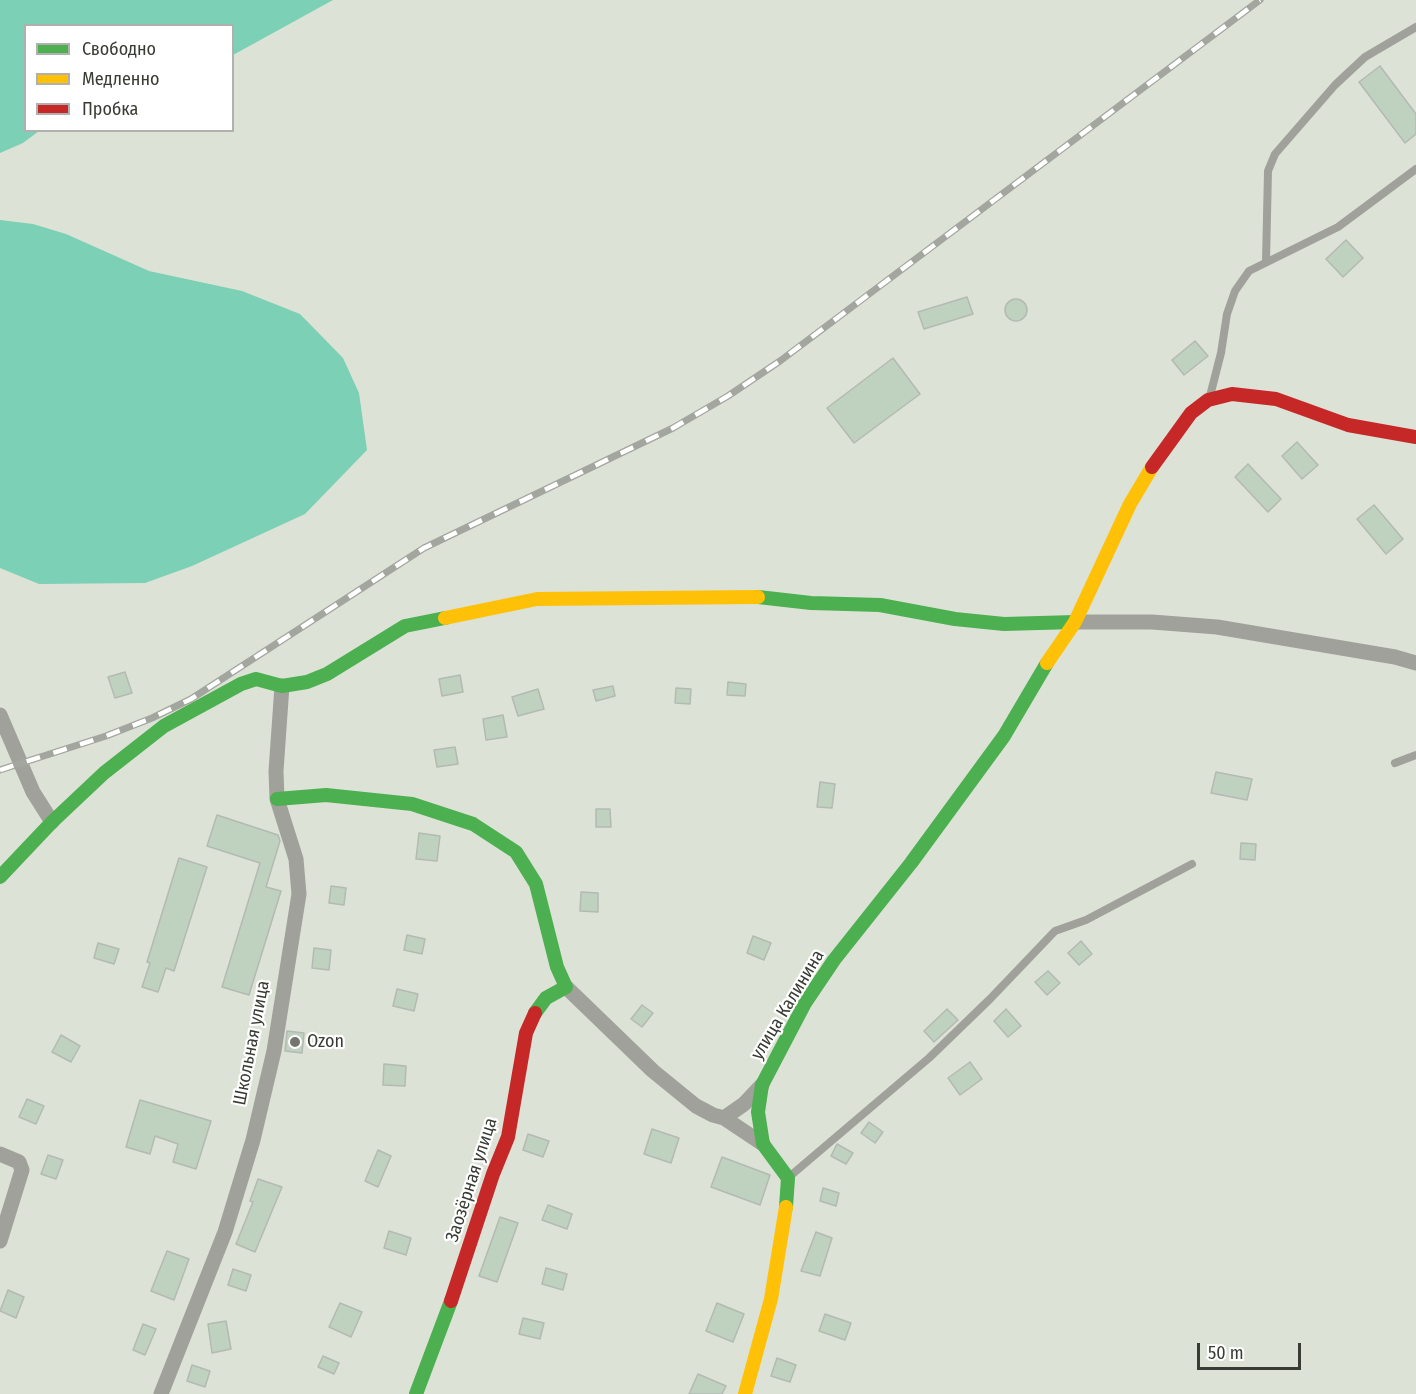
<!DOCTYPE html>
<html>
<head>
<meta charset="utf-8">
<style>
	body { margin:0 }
	#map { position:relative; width:1416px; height:1394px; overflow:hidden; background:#dde2d7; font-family:"Fira Sans Condensed",sans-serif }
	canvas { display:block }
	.legend { position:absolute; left:24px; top:24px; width:210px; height:108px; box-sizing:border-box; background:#fff; border:2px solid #b0b1ae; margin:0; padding:8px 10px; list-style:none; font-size:18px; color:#393c34 }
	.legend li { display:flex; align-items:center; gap:12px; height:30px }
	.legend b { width:30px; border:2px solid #b0b1ae }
	.scale { position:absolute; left:1197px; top:1343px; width:104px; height:27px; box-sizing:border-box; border:3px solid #393c34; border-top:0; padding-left:8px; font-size:18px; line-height:21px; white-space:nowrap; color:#393c34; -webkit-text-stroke:4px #fff; paint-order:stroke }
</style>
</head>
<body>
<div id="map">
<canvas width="1416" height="1394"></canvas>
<ul class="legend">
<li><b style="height:8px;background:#4caf50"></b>Свободно</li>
<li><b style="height:8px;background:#ffc107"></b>Медленно</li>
<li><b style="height:8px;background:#c62828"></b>Пробка</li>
</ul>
<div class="scale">50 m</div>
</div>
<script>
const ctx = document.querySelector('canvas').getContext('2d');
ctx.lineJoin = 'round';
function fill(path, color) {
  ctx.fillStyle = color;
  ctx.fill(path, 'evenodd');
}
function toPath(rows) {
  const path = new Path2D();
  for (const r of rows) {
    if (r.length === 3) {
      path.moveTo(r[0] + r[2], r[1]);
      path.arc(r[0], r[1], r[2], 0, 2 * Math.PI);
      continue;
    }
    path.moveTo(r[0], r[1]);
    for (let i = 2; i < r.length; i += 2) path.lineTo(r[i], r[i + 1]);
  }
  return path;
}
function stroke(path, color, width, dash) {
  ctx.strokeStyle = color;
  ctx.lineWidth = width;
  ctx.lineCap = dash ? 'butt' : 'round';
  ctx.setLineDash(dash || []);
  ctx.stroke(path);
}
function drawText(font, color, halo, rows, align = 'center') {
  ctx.font = font + ' "Fira Sans Condensed",sans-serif';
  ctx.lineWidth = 4.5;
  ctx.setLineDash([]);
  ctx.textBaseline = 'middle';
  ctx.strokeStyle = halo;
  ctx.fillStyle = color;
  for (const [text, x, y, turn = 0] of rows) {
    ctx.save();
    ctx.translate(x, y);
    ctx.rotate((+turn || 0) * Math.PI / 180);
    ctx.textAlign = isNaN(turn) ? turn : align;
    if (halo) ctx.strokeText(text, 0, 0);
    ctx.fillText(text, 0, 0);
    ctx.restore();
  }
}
fill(toPath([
	[0,0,333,0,233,55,232,26,26,26,26,130,39,131,23,143,0,153],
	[0,220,33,224,66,234,149,271,242,291,300,314,343,358,359,393,367,450,305,514,192,566,145,583,39,584,0,568]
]), '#7bd0b5');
const building = toPath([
	[1380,66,1416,114,1416,134,1405,143,1359,82,1380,66],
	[1346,240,1363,258,1343,277,1326,259,1346,240],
	[967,297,973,314,924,329,918,312,967,297],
	[1016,310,11],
	[1195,341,1208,356,1184,375,1172,360,1195,341],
	[893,358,920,394,854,443,827,408,893,358],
	[1297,442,1318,465,1302,479,1282,456,1297,442],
	[1248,464,1281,499,1268,512,1235,477,1248,464],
	[1374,505,1403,539,1386,554,1357,519,1374,505],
	[125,672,132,693,115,698,108,677,125,672],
	[460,675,463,692,442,696,439,679,460,675],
	[728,682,746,684,745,696,727,695,728,682],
	[613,686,615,696,596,701,593,690,613,686],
	[676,688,691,689,690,704,675,703,676,688],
	[538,689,544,709,518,716,512,697,538,689],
	[503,715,507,737,486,740,483,719,503,715],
	[455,747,458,764,437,767,434,750,455,747],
	[1216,772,1252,779,1247,800,1211,793,1216,772],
	[820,782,835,784,832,808,817,807,820,782],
	[596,809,610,809,611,827,596,827,596,809],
	[217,815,278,835,280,841,266,887,281,891,249,995,222,987,260,863,207,846,217,815],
	[419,833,440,836,437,861,416,859,419,833],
	[1241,843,1256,844,1255,860,1240,859,1241,843],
	[179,858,207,867,174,971,166,968,158,992,142,987,150,963,147,962,179,858],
	[331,886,346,888,344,905,329,903,331,886],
	[581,892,598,893,598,912,580,911,581,892],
	[407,935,425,939,422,954,404,950,407,935],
	[753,936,771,943,764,960,747,953,753,936],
	[1081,941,1092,954,1079,965,1068,953,1081,941],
	[98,943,119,949,114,964,94,958,98,943],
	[314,948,331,950,329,970,312,968,314,948],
	[1048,971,1060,983,1047,995,1035,982,1048,971],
	[397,989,418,994,414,1011,393,1006,397,989],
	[642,1005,653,1013,642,1027,631,1019,642,1005],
	[947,1009,958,1020,934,1042,924,1031,947,1009],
	[1006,1009,1021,1026,1008,1037,994,1021,1006,1009],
	[287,1031,304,1033,302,1053,285,1051,287,1031],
	[61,1035,80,1046,71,1062,52,1052,61,1035],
	[970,1062,982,1079,960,1095,948,1078,970,1062],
	[384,1064,406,1066,405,1086,383,1085,384,1064],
	[27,1099,44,1106,36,1124,19,1117,27,1099],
	[140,1100,211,1121,196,1169,173,1162,178,1144,155,1136,150,1154,126,1147,140,1100],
	[869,1122,883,1132,875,1143,861,1133,869,1122],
	[652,1129,679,1138,671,1163,644,1154,652,1129],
	[528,1134,549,1141,543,1157,523,1150,528,1134],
	[837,1144,853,1153,846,1164,831,1156,837,1144],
	[378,1150,391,1156,378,1187,365,1181,378,1150],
	[48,1155,63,1160,56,1179,41,1174,48,1155],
	[722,1157,770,1175,760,1205,711,1187,722,1157],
	[258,1179,282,1187,255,1252,236,1244,253,1202,250,1201,258,1179],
	[823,1188,839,1193,836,1206,820,1201,823,1188],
	[548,1205,572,1214,567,1229,542,1220,548,1205],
	[500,1217,518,1223,497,1282,479,1276,500,1217],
	[389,1231,411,1238,406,1255,384,1248,389,1231],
	[816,1232,832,1238,820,1276,801,1271,816,1232],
	[167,1251,189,1259,174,1300,151,1291,167,1251],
	[546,1268,567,1274,563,1290,542,1284,546,1268],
	[233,1269,251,1275,246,1291,228,1285,233,1269],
	[8,1290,24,1297,16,1318,0,1311,8,1290],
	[340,1303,362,1312,351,1337,329,1327,340,1303],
	[717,1303,744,1314,733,1342,706,1331,717,1303],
	[825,1314,851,1323,845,1340,819,1331,825,1314],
	[523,1318,544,1323,540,1339,519,1334,523,1318],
	[226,1321,231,1349,212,1353,208,1324,226,1321],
	[143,1324,156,1329,145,1355,133,1350,143,1324],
	[323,1356,339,1363,334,1374,318,1367,323,1356],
	[777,1358,796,1365,790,1382,771,1376,777,1358],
	[192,1365,210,1371,205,1387,187,1381,192,1365],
	[698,1374,726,1386,722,1394,689,1394,698,1374]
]);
fill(building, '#bfd1bf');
stroke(building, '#b4bab2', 1.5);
stroke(toPath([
	[1266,261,1268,171,1275,154,1335,85,1365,57,1416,27],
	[1210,396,1221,353,1227,314,1235,291,1249,271,1338,227,1416,169],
	[1395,763,1416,755],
	[789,1177,929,1058,990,999,1055,931,1086,920,1192,864]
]), '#a1a19c', 8);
stroke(toPath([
	[1075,622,1152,622,1217,627,1395,657,1416,663],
	[0,715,33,792,52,822],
	[566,987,653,1071,696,1106,713,1115,724,1118,744,1104,762,1085],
	[724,1118,763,1144],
	[0,1154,19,1162,22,1170,0,1241],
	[161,1394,225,1232,253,1140,274,1051,299,894,296,859,277,799,276,771,282,686]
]), '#a1a19c', 15);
stroke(toPath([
	[758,597,811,603,880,605,955,619,1004,624,1075,622],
	[277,799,326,795,412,804,473,824,516,852,536,884,557,967,566,987,546,998,535,1013],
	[0,877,52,822,104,773,164,726,241,684,256,679,282,686,307,682,327,674,405,626,445,618],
	[786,1207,788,1178,763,1144,758,1112,762,1085,805,1003,834,960,911,863,1004,736,1047,663],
	[416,1394,451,1301]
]), '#4caf50', 14);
stroke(toPath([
	[445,618,537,599,758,597],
	[1047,663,1075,622,1130,504,1152,467],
	[745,1394,771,1299,786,1207]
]), '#ffc107', 14);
stroke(toPath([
	[1152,467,1191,413,1208,400,1232,394,1276,399,1348,425,1416,437],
	[451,1301,493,1174,508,1137,526,1033,535,1013]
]), '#c62828', 14);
const rail = toPath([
	[0,770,106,736,152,718,191,699,424,548,673,428,728,396,780,361,1260,0]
]);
stroke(rail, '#a2a69f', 7);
stroke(rail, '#fff', 4.5, [14]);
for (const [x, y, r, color] of [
	[295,1042,6,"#72766d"]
]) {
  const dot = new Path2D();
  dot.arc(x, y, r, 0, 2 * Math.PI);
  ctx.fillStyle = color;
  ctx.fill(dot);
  stroke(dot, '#fff', 2);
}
drawText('18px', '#393c34', '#fff', [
	["улица Калинина",788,1005,-59],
	["Школьная улица",252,1043,-79],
	["Заозёрная улица",472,1180,-72]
]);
drawText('18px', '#393c34', '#fff', [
	["Ozon",307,1042]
], 'left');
</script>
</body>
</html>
